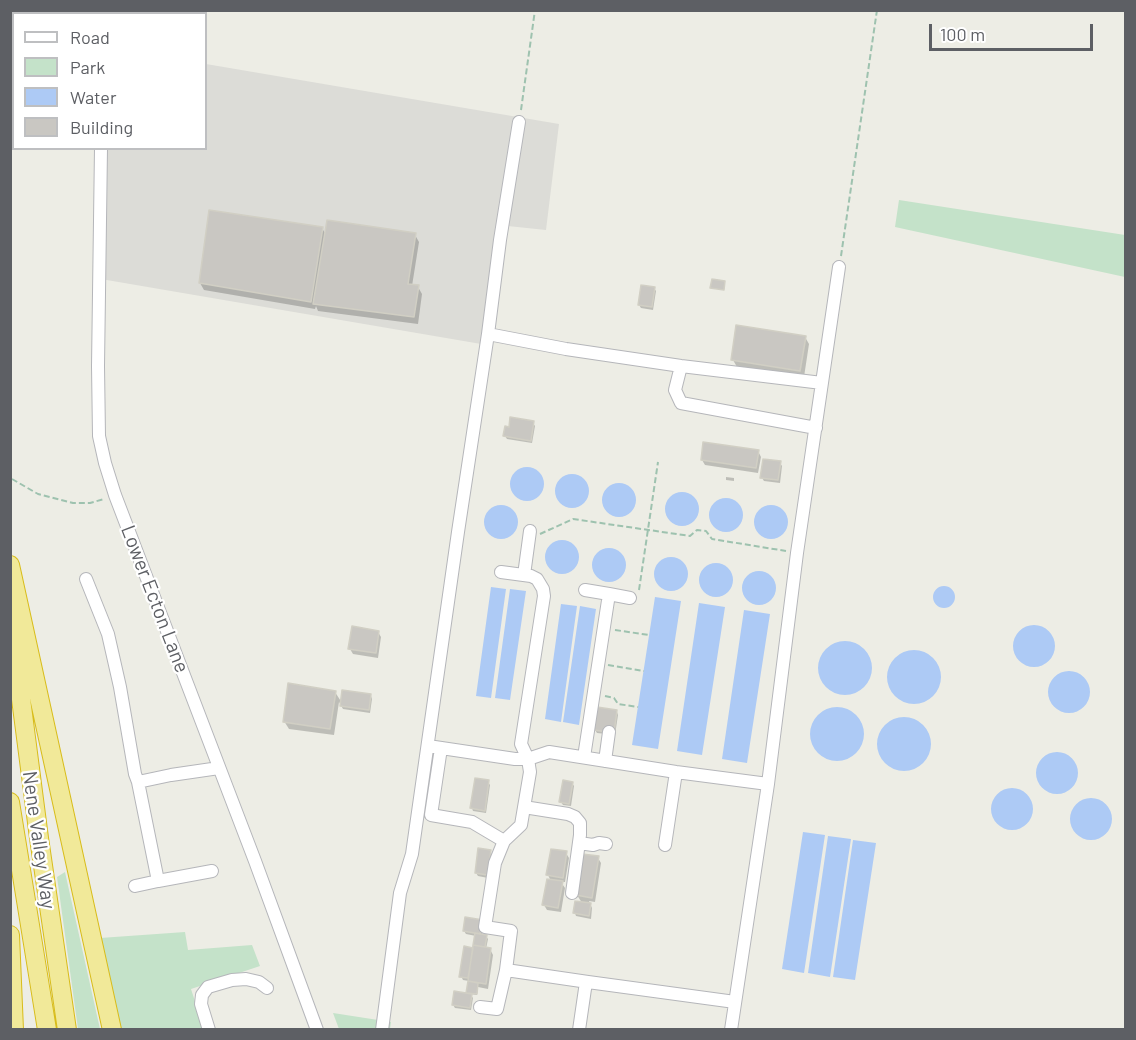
<!DOCTYPE html>
<html>
<head>
<meta charset="utf-8">
<style>
	body { margin:0 }
	#map { position:relative; width:1136px; height:1040px; overflow:hidden; background:#edede5; font-family:Barlow,sans-serif }
	canvas { display:block }
	.frame { position:absolute; inset:0; border:12px solid #5d5f64; pointer-events:none }
	.legend { position:absolute; left:12px; top:12px; width:195px; height:138px; box-sizing:border-box; background:#fff; border:2px solid #bebfc1; margin:0; padding:8px 10px; list-style:none; font-size:18px; color:#5d5f64 }
	.legend li { display:flex; align-items:center; gap:12px; height:30px }
	.legend b { width:30px; border:2px solid #bebfc1 }
	.scale { position:absolute; left:929px; top:24px; width:164px; height:27px; box-sizing:border-box; border:3px solid #5d5f64; border-top:0; padding-left:8px; font-size:18px; line-height:21px; white-space:nowrap; color:#5d5f64; -webkit-text-stroke:4px #fff; paint-order:stroke }
</style>
</head>
<body>
<div id="map">
<canvas width="1136" height="1040"></canvas>
<div class="frame"></div>
<ul class="legend">
<li><b style="height:8px;background:#fff"></b>Road</li>
<li><b style="height:16px;background:#c4e2c9"></b>Park</li>
<li><b style="height:16px;background:#adcaf5"></b>Water</li>
<li><b style="height:16px;background:#c9c7c2"></b>Building</li>
</ul>
<div class="scale">100 m</div>
</div>
<script>
const ctx = document.querySelector('canvas').getContext('2d');
ctx.lineJoin = 'round';
function fill(path, color) {
  ctx.fillStyle = color;
  ctx.fill(path, 'evenodd');
}
function toPath(rows) {
  const path = new Path2D();
  for (const r of rows) {
    if (r.length === 3) {
      path.moveTo(r[0] + r[2], r[1]);
      path.arc(r[0], r[1], r[2], 0, 2 * Math.PI);
      continue;
    }
    path.moveTo(r[0], r[1]);
    for (let i = 2; i < r.length; i += 2) path.lineTo(r[i], r[i + 1]);
  }
  return path;
}
function stroke(path, color, width, dash) {
  ctx.strokeStyle = color;
  ctx.lineWidth = width;
  ctx.lineCap = dash ? 'butt' : 'round';
  ctx.setLineDash(dash || []);
  ctx.stroke(path);
}
function drawText(font, color, halo, rows, align = 'center') {
  ctx.font = font + ' Barlow,sans-serif';
  ctx.lineWidth = 4.5;
  ctx.setLineDash([]);
  ctx.textBaseline = 'middle';
  ctx.strokeStyle = halo;
  ctx.fillStyle = color;
  for (const [text, x, y, turn = 0] of rows) {
    ctx.save();
    ctx.translate(x, y);
    ctx.rotate((+turn || 0) * Math.PI / 180);
    ctx.textAlign = isNaN(turn) ? turn : align;
    if (halo) ctx.strokeText(text, 0, 0);
    ctx.fillText(text, 0, 0);
    ctx.restore();
  }
}
fill(toPath([
	[206,64,559,124,546,230,508,226,487,345,95,278,97,149,206,148]
]), '#dcdcd7');
fill(toPath([
	[899,200,1125,235,1125,277,895,227],
	[65,872,100,1029,78,1029,57,877],
	[185,932,188,950,252,945,260,966,191,989,204,1029,115,1029,100,938],
	[333,1013,391,1022,390,1029,339,1029]
]), '#c4e2c9');
fill(toPath([
	[527,484,17],
	[572,491,17],
	[619,500,17],
	[682,509,17],
	[726,515,17],
	[501,522,17],
	[771,522,17],
	[562,557,17],
	[609,565,17],
	[671,574,17],
	[716,580,17],
	[759,588,17],
	[944,597,11],
	[491,587,506,589,491,698,476,696],
	[510,589,526,591,510,700,495,698],
	[655,597,681,601,658,749,632,745],
	[699,603,725,607,702,755,677,751],
	[561,604,577,606,561,722,545,719],
	[580,606,596,609,579,725,563,722],
	[744,610,770,614,747,763,722,759],
	[1034,646,21],
	[845,668,27],
	[914,677,27],
	[1069,692,21],
	[837,734,27],
	[904,744,27],
	[1057,773,21],
	[1012,809,21],
	[1091,819,21],
	[803,832,825,835,804,973,782,969],
	[828,836,851,839,830,977,808,973],
	[853,840,876,843,855,980,833,977]
]), '#adcaf5');
fill(toPath([
	[322,228,326,235,415,235,419,242,412,286,418,287,422,294,418,324,318,311,316,306,315,309,204,290,200,283],
	[654,288,656,291,653,310,641,308,639,305],
	[805,337,809,344,804,377,737,367,733,360],
	[533,423,535,426,532,443,507,439,505,436],
	[758,451,761,457,758,473,705,465,702,460],
	[780,463,782,466,780,483,764,481,762,478],
	[726,477,734,478,734,481,726,480],
	[378,632,381,637,378,658,353,654,350,649],
	[335,692,342,703,371,696,372,699,370,713,343,709,339,702,334,735,289,729,284,721],
	[617,712,618,715,615,735,597,733,595,730],
	[488,782,490,785,486,813,473,811,472,808],
	[572,783,574,786,571,806,563,805,561,802],
	[490,851,492,855,488,878,478,876,476,873],
	[566,853,569,858,565,882,561,882,565,888,561,912,547,910,544,905,551,881,548,875],
	[598,858,601,863,595,902,589,901,592,908,591,919,576,916,575,913,582,903,577,895],
	[484,924,482,936,486,936,488,939,486,949,490,949,493,955,488,989,478,987,477,995,470,994,473,998,471,1010,455,1008,453,1005,467,994,469,981,463,980,461,976,473,952,476,936,466,934,464,931]
]), '#0003');
const building = toPath([
	[209,210,323,227,311,302,199,283,209,210],
	[327,220,416,233,408,284,419,285,414,317,313,304,327,220],
	[712,279,725,281,724,290,710,288,712,279],
	[641,285,655,287,652,307,638,305,641,285],
	[736,325,806,336,800,371,731,360,736,325],
	[510,417,534,421,531,441,503,436,505,426,509,427,510,417],
	[703,442,759,450,756,468,701,460,703,442],
	[763,459,781,461,778,480,760,478,763,459],
	[352,626,379,631,376,653,348,649,352,626],
	[288,683,336,691,330,729,283,722,288,683],
	[342,690,371,694,369,710,340,706,342,690],
	[597,707,617,710,614,733,594,730,597,707],
	[475,778,489,780,485,811,470,808,475,778],
	[563,780,573,782,569,804,559,802,563,780],
	[478,848,491,850,487,875,475,873,478,848],
	[551,849,567,851,563,878,546,875,551,849],
	[582,854,599,856,592,898,576,895,582,854],
	[547,879,563,881,558,908,542,905,547,879],
	[575,901,591,903,589,916,573,913,575,901],
	[465,917,483,920,480,934,463,931,465,917],
	[475,933,487,935,485,947,473,945,475,933],
	[473,945,491,948,486,984,468,981,473,945],
	[464,946,473,948,468,978,459,977,464,946],
	[468,981,478,983,477,994,466,993,468,981],
	[454,991,472,994,470,1008,452,1005,454,991]
]);
fill(building, '#c9c7c2');
stroke(building, '#d1cfc4', 1.5);
const minor = toPath([
	[103,14,103,10],
	[101,148,98,366,99,436,105,463,115,495,255,861,317,1030],
	[488,334,500,240,519,122],
	[681,366,675,390,681,403,816,428],
	[501,572,531,576,537,579,543,589,544,596,521,744,528,759,530,772,521,825,504,841,495,863,485,927,511,931,506,970],
	[524,575,530,531],
	[86,579,108,634,120,687,135,774,138,782,171,775,219,768],
	[609,594,630,598],
	[428,746,515,759,528,759,549,752,676,772,768,784],
	[441,748,431,815,472,822,504,841],
	[584,757,609,594,585,590],
	[605,761,609,732],
	[524,807,568,814,575,817,580,823,580,835,572,893],
	[579,843,593,845,599,843,606,844],
	[665,845,676,772],
	[158,881,212,871],
	[135,886,158,881,138,782],
	[480,1007,497,1009,506,970,588,982,735,1002],
	[209,1030,201,1004,202,995,208,987,232,980,246,979,259,982,267,988],
	[382,1030,400,893,412,854,458,532,488,334,566,349,681,366,822,383],
	[579,1030,586,982],
	[731,1030,768,784,797,553,839,267]
]);
const highway = toPath([
	[10,565,112,1030],
	[10,614,39,838,67,1030],
	[10,802,47,1030],
	[10,935,14,1030]
]);
stroke(minor, '#b5b6ba', 14);
stroke(highway, '#d8bc1a', 20);
stroke(toPath([
	[521,110,535,10],
	[841,256,877,10],
	[12,479,38,494,73,503,90,503,104,499],
	[540,534,573,519,690,536,697,530,706,531,712,539,786,551],
	[639,590,658,462],
	[615,630,649,635],
	[608,665,644,671],
	[605,696,614,698,618,704,638,707]
]), '#9ec2af', 2, [6, 3]);
stroke(minor, '#fff', 12);
stroke(highway, '#f1e999', 18);
drawText('20px', '#5d5f64', '#fff', [
	["Lower Ecton Lane",155,599,69],
	["Nene Valley Way",39,840,82]
]);
</script>
</body>
</html>
